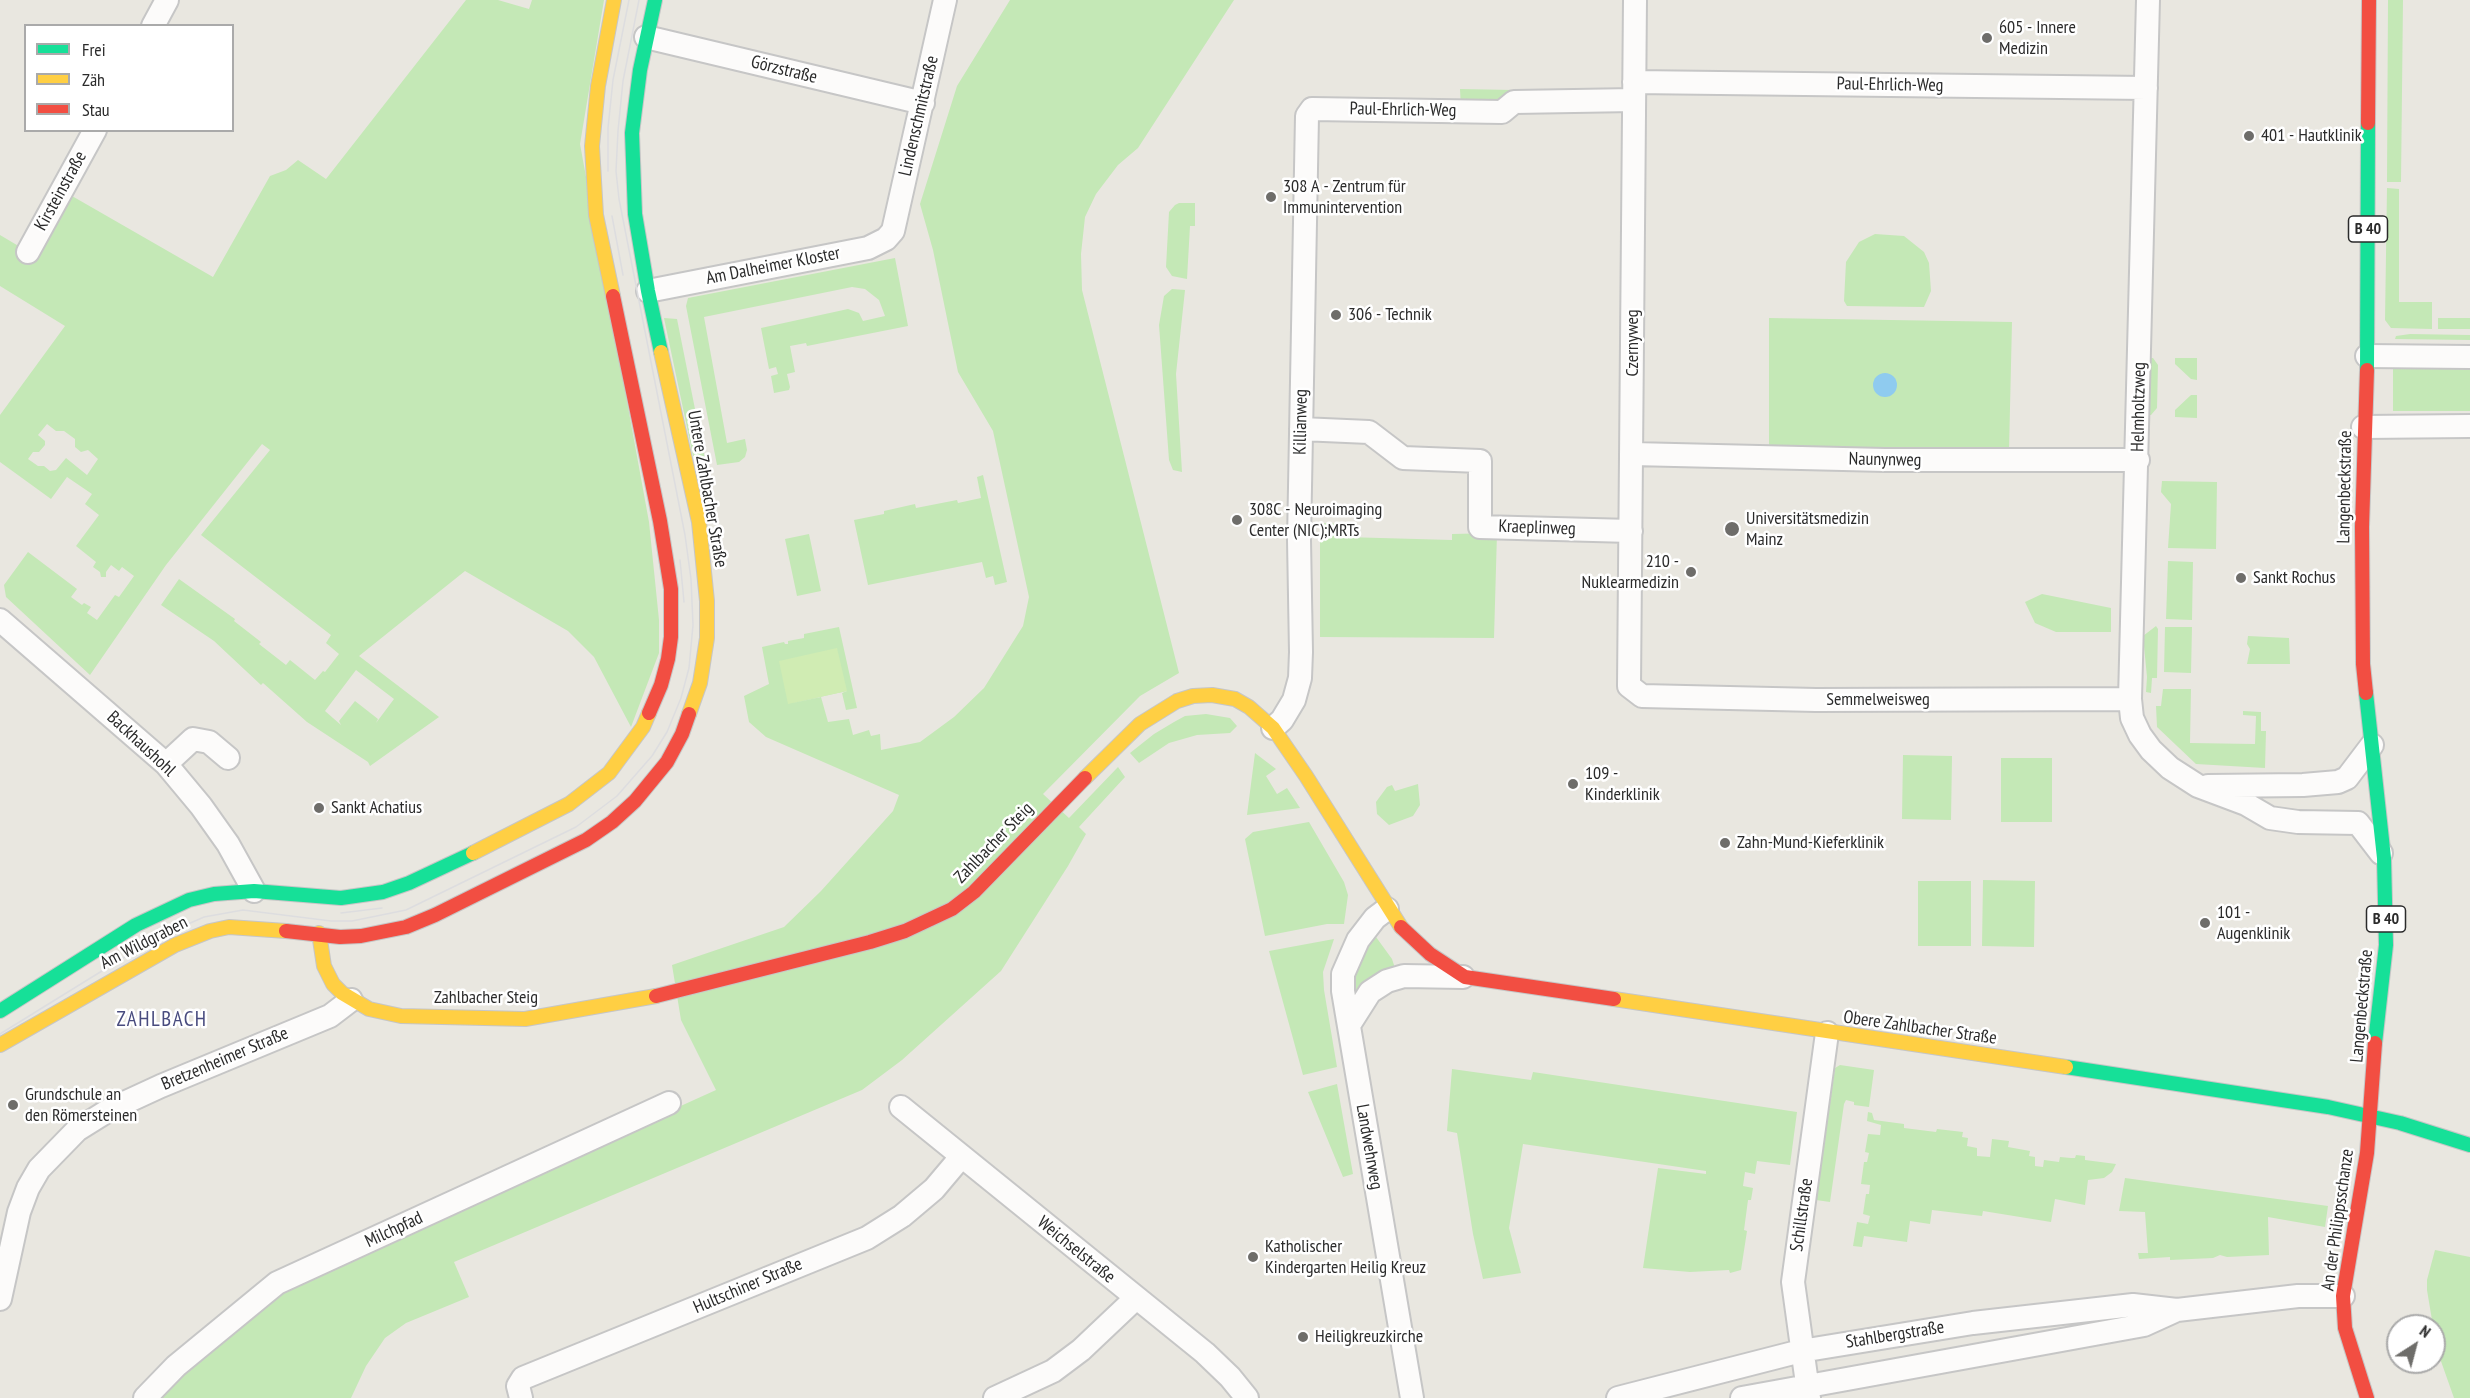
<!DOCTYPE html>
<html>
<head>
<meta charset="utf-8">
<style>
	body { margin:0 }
	#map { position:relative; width:2470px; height:1398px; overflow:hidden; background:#e9e7e0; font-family:"PT Sans Narrow",sans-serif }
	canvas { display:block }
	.legend { position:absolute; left:24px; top:24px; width:210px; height:108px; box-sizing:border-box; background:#fff; border:2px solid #aaa; margin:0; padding:8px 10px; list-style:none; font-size:18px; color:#2b2b2b }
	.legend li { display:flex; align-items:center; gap:12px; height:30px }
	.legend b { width:30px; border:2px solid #aaa }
	.north { position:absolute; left:2386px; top:1314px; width:60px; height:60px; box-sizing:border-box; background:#fff; border:2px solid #aaa; border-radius:50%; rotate:36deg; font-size:16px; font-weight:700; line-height:24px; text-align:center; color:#2b2b2b }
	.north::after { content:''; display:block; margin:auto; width:21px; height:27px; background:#6e6d6a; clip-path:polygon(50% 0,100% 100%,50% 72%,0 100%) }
</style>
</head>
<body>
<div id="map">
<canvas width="2470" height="1398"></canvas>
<ul class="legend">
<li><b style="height:8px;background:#16e098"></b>Frei</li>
<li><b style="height:8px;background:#ffcf43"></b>Zäh</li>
<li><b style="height:8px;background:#f24e42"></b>Stau</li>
</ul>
<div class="north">N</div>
</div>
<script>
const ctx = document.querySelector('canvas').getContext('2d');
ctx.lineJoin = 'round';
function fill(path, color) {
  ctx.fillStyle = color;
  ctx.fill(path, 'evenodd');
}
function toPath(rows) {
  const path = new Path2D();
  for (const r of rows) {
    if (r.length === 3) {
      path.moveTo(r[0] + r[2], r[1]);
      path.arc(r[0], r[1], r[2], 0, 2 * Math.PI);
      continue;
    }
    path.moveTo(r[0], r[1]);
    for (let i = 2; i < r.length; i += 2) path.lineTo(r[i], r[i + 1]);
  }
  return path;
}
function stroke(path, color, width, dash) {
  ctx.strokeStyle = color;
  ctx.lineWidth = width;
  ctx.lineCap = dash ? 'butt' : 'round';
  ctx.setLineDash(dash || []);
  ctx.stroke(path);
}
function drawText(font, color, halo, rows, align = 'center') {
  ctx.font = font + ' "PT Sans Narrow",sans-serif';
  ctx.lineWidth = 5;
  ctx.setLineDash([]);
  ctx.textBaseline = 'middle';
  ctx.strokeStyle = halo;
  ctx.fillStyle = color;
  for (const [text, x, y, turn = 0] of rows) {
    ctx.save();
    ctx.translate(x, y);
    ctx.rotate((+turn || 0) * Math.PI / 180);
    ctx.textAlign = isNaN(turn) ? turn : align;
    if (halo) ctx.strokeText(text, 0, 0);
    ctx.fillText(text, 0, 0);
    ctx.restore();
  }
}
fill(toPath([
	[466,0,498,0,529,9,532,0,604,0,580,144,649,522,659,620,659,653,631,727,594,657,568,631,465,571,359,656,439,717,370,766,368,762,307,722,263,683,261,685,214,641,161,605,179,579,235,619,234,621,261,642,259,644,286,665,290,660,315,680,323,671,325,672,339,654,326,643,331,635,201,535,270,450,262,444,166,565,90,675,6,597,4,585,28,552,77,589,71,597,82,605,84,603,91,607,87,613,97,620,115,595,119,597,134,576,122,567,119,571,111,565,106,572,106,577,101,577,100,572,93,567,96,562,76,546,99,515,85,504,92,494,67,477,51,499,0,462,0,415,65,326,0,286,0,235,37,257,72,196,213,277,270,176,286,170,298,160,326,179],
	[47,424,56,431,64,431,75,439,75,447,81,452,88,450,98,459,87,475,66,458,56,470,50,471,44,466,38,466,28,459,33,452,39,452,45,445,45,441,38,435],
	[356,670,394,699,376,723,378,719,355,701,339,721,341,725,325,711],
	[1010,0,1234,0,1138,148,1118,165,1096,194,1085,217,1081,254,1082,290,1179,673,1140,696,1043,794,1069,818,1118,767,1125,777,1079,827,1086,834,1068,866,1001,971,902,1060,862,1090,454,1262,469,1297,406,1323,385,1338,366,1366,351,1398,153,1398,281,1287,716,1090,681,1020,672,965,784,927,821,891,893,811,899,795,766,737,749,722,744,696,769,684,762,647,784,642,785,644,788,644,788,641,804,638,804,634,839,627,857,708,846,710,842,693,847,691,788,704,821,697,828,722,849,719,853,735,869,730,871,736,880,734,881,750,920,742,954,717,984,688,1023,626,1029,597,993,431,958,372,933,250,920,204,957,86],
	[2388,0,2403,0,2401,182,2387,182],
	[1460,89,1514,90,1505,94,1497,103,1461,108],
	[2387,188,2399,189,2399,302,2432,302,2432,329,2391,328,2385,320],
	[1179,203,1195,203,1195,226,1190,226,1187,279,1172,276,1166,267,1169,212,1175,205],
	[1875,234,1904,236,1924,252,1929,263,1931,291,1924,307,1847,306,1844,301,1846,262,1859,242],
	[895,258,908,326,807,346,806,343,790,346,795,372,787,374,790,387,789,390,774,393,771,376,778,374,776,367,769,369,761,328,848,309,859,313,863,321,885,316,879,300,865,289,852,287,704,317,727,443,745,439,747,450,745,457,739,462,717,465,686,306,688,298],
	[1172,289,1185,290,1176,374,1182,472,1173,470,1169,460,1159,325,1164,296],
	[664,318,677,319,705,459,693,456],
	[1769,318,2012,322,2009,451,1769,448],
	[2438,318,2470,318,2470,329,2438,329],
	[2410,334,2470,335,2470,340,2395,339,2396,336],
	[2149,358,2153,358,2158,365,2157,408,2151,415,2148,415],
	[2175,358,2197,358,2197,380,2191,379,2175,364],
	[2393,368,2470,369,2470,411,2393,411],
	[2191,395,2197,395,2197,418,2175,417,2175,410],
	[983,475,1007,582,995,585,993,576,986,578,982,562,868,585,854,520,884,514,884,511,915,504,916,508,957,500,958,503,981,498,977,477],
	[2162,481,2217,482,2216,549,2168,548,2171,504,2161,492],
	[1320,523,1344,524,1345,537,1452,540,1452,534,1497,533,1494,638,1320,637],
	[809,534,821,591,797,596,785,539],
	[2168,561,2193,562,2192,620,2166,619],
	[2042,594,2111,608,2111,632,2056,632,2035,623,2025,602],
	[2156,626,2158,629,2157,678,2152,678,2151,693,2146,692,2147,677,2143,636],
	[2165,627,2192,627,2191,673,2164,672],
	[2248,636,2289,638,2290,664,2247,664,2250,649,2247,644],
	[2163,689,2191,689,2190,743,2255,744,2256,716,2243,715,2243,711,2261,712,2261,731,2266,731,2265,768,2196,764,2157,727,2156,706,2161,706],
	[1206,714,1230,718,1237,726,1230,733,1197,735,1169,743,1139,763,1130,753,1154,734,1174,722,1185,716],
	[1255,753,1276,769,1266,776,1277,794,1287,788,1300,808,1247,815],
	[1903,755,1952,756,1951,820,1902,819],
	[2001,758,2052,758,2052,822,2001,822],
	[1418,784,1420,805,1413,816,1389,825,1377,814,1376,802,1387,787,1392,785,1395,791],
	[1309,822,1344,882,1348,895,1344,924,1327,924,1265,936,1245,839,1253,832],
	[1983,880,2035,881,2034,947,1982,946],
	[1918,881,1971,881,1971,946,1918,946],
	[1376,937,1392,959,1395,968,1355,994,1354,977,1367,946],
	[1334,939,1323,972,1324,990,1337,1067,1303,1075,1269,951],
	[1840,1065,1874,1070,1869,1107,1854,1105,1854,1102,1846,1100,1844,1104,1830,1202,1816,1200,1835,1068],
	[1452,1069,1531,1080,1533,1072,1797,1112,1790,1165,1757,1161,1755,1174,1745,1172,1743,1186,1753,1188,1751,1200,1748,1200,1744,1230,1747,1231,1741,1270,1730,1273,1729,1270,1690,1272,1643,1268,1658,1168,1706,1174,1706,1171,1523,1144,1509,1228,1521,1273,1483,1279,1473,1234,1457,1133,1447,1131],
	[1337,1084,1353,1174,1343,1177,1308,1092],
	[1868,1112,1872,1113,1874,1120,1904,1124,1904,1128,1936,1132,1937,1129,1963,1132,1962,1137,1968,1138,1967,1146,1977,1148,1977,1156,1990,1157,1992,1139,2009,1141,2008,1147,2030,1151,2029,1156,2035,1157,2035,1166,2043,1167,2044,1160,2059,1162,2060,1157,2071,1158,2075,1158,2076,1155,2085,1156,2085,1160,2116,1164,2112,1172,2104,1178,2088,1180,2085,1205,2055,1199,2051,1222,1983,1211,1982,1216,1932,1210,1930,1224,1910,1221,1907,1242,1864,1236,1862,1247,1853,1246,1857,1222,1868,1224,1870,1216,1863,1214,1866,1194,1869,1194,1870,1185,1861,1184,1864,1162,1867,1162,1869,1153,1865,1152,1868,1134,1880,1135,1881,1125,1867,1121],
	[2125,1178,2328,1206,2325,1227,2268,1217,2269,1255,2227,1257,2220,1255,2213,1258,2170,1260,2170,1257,2139,1259,2138,1253,2148,1253,2145,1212,2119,1211],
	[2435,1250,2470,1257,2470,1398,2454,1398,2437,1350,2427,1290,2427,1280]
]), '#c4e8b6');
fill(toPath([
	[837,648,847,691,788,704,779,661]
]), '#d0ecb3');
fill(toPath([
	[1885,385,12]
]), '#8fcbef');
const street = toPath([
	[1635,0,1629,686,1642,696,1816,700,2130,699],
	[2148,0,2130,699,2132,718,2140,735,2151,750,2170,768,2198,786,2246,804,2270,818,2298,822,2358,823,2381,853],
	[153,26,167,0],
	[646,37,923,103],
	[1634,82,2146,88],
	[28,252,95,130],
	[648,291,868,248,886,239,893,231,945,0],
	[2367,356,2470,357],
	[2363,427,2470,426],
	[1301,429,1369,432,1403,458,1480,461,1480,527,1631,531],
	[1633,454,1885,460,2138,460],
	[0,620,166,764,201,806,228,844,254,891],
	[1273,728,1282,720,1294,700,1300,678,1301,652,1299,540,1307,116,1312,109,1502,112,1514,102,1634,100],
	[166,764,193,739,209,742,228,758],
	[2208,786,2303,785,2338,782,2347,778,2372,745],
	[1387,909,1375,918,1358,940,1343,974,1343,991,1412,1398],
	[1349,1025,1370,992,1387,981,1404,976,1463,977],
	[901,1107,1205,1353,1230,1377,1247,1398],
	[0,1299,19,1212,28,1188,39,1169,77,1130,109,1110,161,1086,330,1016,351,1000],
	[145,1398,176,1366,277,1283,669,1103],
	[521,1398,518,1386,523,1378,867,1238,902,1216,934,1189,961,1157],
	[995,1398,1053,1371,1081,1350,1136,1298],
	[1618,1398,1801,1351,1973,1323,2133,1305,2177,1310,2298,1296,2343,1296],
	[1742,1398,2144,1325,2177,1310],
	[1809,1398,1793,1282,1827,1033]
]);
const fast = toPath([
	[655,0,640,70,632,133,635,214,648,291,661,352],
	[2367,370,2368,123],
	[2366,693,2384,858,2386,945,2375,1043],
	[0,1011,136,925,189,900,214,894,254,891,341,898,383,892,409,883,473,853],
	[2066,1067,2328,1107,2400,1123,2470,1145]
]);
const slow = toPath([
	[613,296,596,215,592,146,598,86,614,0],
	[661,352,699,522,707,601,707,638,700,683,689,714],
	[1085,778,1140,724,1177,701,1193,696,1212,695,1235,699,1249,707,1273,728,1306,776,1401,927],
	[473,853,569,804,609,773,643,727,649,713],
	[319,933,324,966,333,984,342,993,369,1009,401,1016,525,1019,656,996],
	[1614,999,2066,1067],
	[0,1045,175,945,210,931,229,927,286,931]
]);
const jam = toPath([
	[2368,123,2369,0],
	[613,296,660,521,671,589,671,637,668,659,661,685,649,713],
	[2366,693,2363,664,2362,527,2367,370],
	[1401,927,1430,954,1465,977,1614,999],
	[286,931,340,937,361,936,406,927,435,915,586,840,612,822,635,801,667,762,682,734,689,714],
	[656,996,870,942,905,931,952,909,974,892,1085,778],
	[2367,1398,2345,1328,2343,1296,2367,1153,2375,1043]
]);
stroke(street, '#c6c6c6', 26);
stroke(fast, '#c6c6c6', 16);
stroke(slow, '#c6c6c6', 16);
stroke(jam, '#c6c6c6', 16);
stroke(street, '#fcfbfa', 22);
stroke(fast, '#16e098', 14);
stroke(slow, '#ffcf43', 14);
stroke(jam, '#f24e42', 14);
stroke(toPath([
	[608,171,608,128,613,80,629,0],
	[612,216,623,275],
	[680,560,684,602],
	[341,913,382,908],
	[0,1034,152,940,204,917,243,910,331,921,352,921,406,910,576,827,617,796,652,756,667,732,681,698,689,668,693,625,691,579,685,535,619,199,616,171,618,131,623,81,639,0]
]), '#dddddf', 1.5);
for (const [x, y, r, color] of [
	[1987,38,6,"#6e6d6a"],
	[2249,136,6,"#6e6d6a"],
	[1271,197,6,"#6e6d6a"],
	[1336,315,6,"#6e6d6a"],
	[1237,520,6,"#6e6d6a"],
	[1732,529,8,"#6e6d6a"],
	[1691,572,6,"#6e6d6a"],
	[2241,578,6,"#6e6d6a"],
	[1573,784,6,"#6e6d6a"],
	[319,808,6,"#6e6d6a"],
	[1725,843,6,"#6e6d6a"],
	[2205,923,6,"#6e6d6a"],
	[13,1105,6,"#6e6d6a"],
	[1253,1257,6,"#6e6d6a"],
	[1303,1337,6,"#6e6d6a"]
]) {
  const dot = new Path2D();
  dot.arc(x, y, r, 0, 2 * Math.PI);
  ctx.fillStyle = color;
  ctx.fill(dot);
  stroke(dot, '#fff', 2);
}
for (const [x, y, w] of [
	[2368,229,39],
	[2386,919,39]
]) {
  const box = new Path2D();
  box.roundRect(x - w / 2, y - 13, w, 26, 4.5);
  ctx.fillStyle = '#fff';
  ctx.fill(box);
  stroke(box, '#2b2b2b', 1.5);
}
drawText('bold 16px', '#2b2b2b', null, [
	["B 40",2368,229],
	["B 40",2386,919]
]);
drawText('18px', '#2b2b2b', '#fff', [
	["605 - Innere",1999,28],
	["Medizin",1999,49],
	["401 - Hautklinik",2261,136],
	["308 A - Zentrum für",1283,187],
	["Immunintervention",1283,208],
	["306 - Technik",1348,315],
	["308C - Neuroimaging",1249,510],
	["Center (NIC);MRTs",1249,531],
	["Universitätsmedizin",1746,519],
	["Mainz",1746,540],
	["210 -",1679,562,"right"],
	["Nuklearmedizin",1679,583,"right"],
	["Sankt Rochus",2253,578],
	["109 -",1585,774],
	["Kinderklinik",1585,795],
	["Sankt Achatius",331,808],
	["Zahn-Mund-Kieferklinik",1737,843],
	["101 -",2217,913],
	["Augenklinik",2217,934],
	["Grundschule an",25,1095],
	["den Römersteinen",25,1116],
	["Katholischer",1265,1247],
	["Kindergarten Heilig Kreuz",1265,1268],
	["Heiligkreuzkirche",1315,1337]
], 'left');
drawText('18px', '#2b2b2b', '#fff', [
	["Görzstraße",784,70,14],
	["Paul-Ehrlich-Weg",1890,85,1],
	["Paul-Ehrlich-Weg",1403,110,1],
	["Lindenschmitstraße",919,116,-77],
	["Kirsteinstraße",61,191,-61],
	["Am Dalheimer Kloster",773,266,-11],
	["Czernyweg",1633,343,-90],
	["Helmholtzweg",2139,407,-89],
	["Killianweg",1301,422,-89],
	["Naunynweg",1885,460,1],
	["Langenbeckstraße",2345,487,-89],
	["Untere Zahlbacher Straße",707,489,80],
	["Kraeplinweg",1537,528,2],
	["Semmelweisweg",1878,700],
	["Backhaushohl",141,744,43],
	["Zahlbacher Steig",994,843,-46],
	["Am Wildgraben",144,943,-27],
	["Zahlbacher Steig",486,998],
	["Langenbeckstraße",2362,1006,-85],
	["Obere Zahlbacher Straße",1920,1028,8],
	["Bretzenheimer Straße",225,1059,-23],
	["Landwehrweg",1369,1147,80],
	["Schillstraße",1802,1215,-82],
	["An der Philippsschanze",2338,1220,-82],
	["Milchpfad",394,1230,-25],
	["Weichselstraße",1076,1250,39],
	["Hultschiner Straße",748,1286,-23],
	["Stahlbergstraße",1895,1335,-9]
]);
ctx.letterSpacing = '1.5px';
drawText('21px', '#484b7e', '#fff', [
	["ZAHLBACH",162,1020]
]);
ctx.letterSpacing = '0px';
</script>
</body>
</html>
